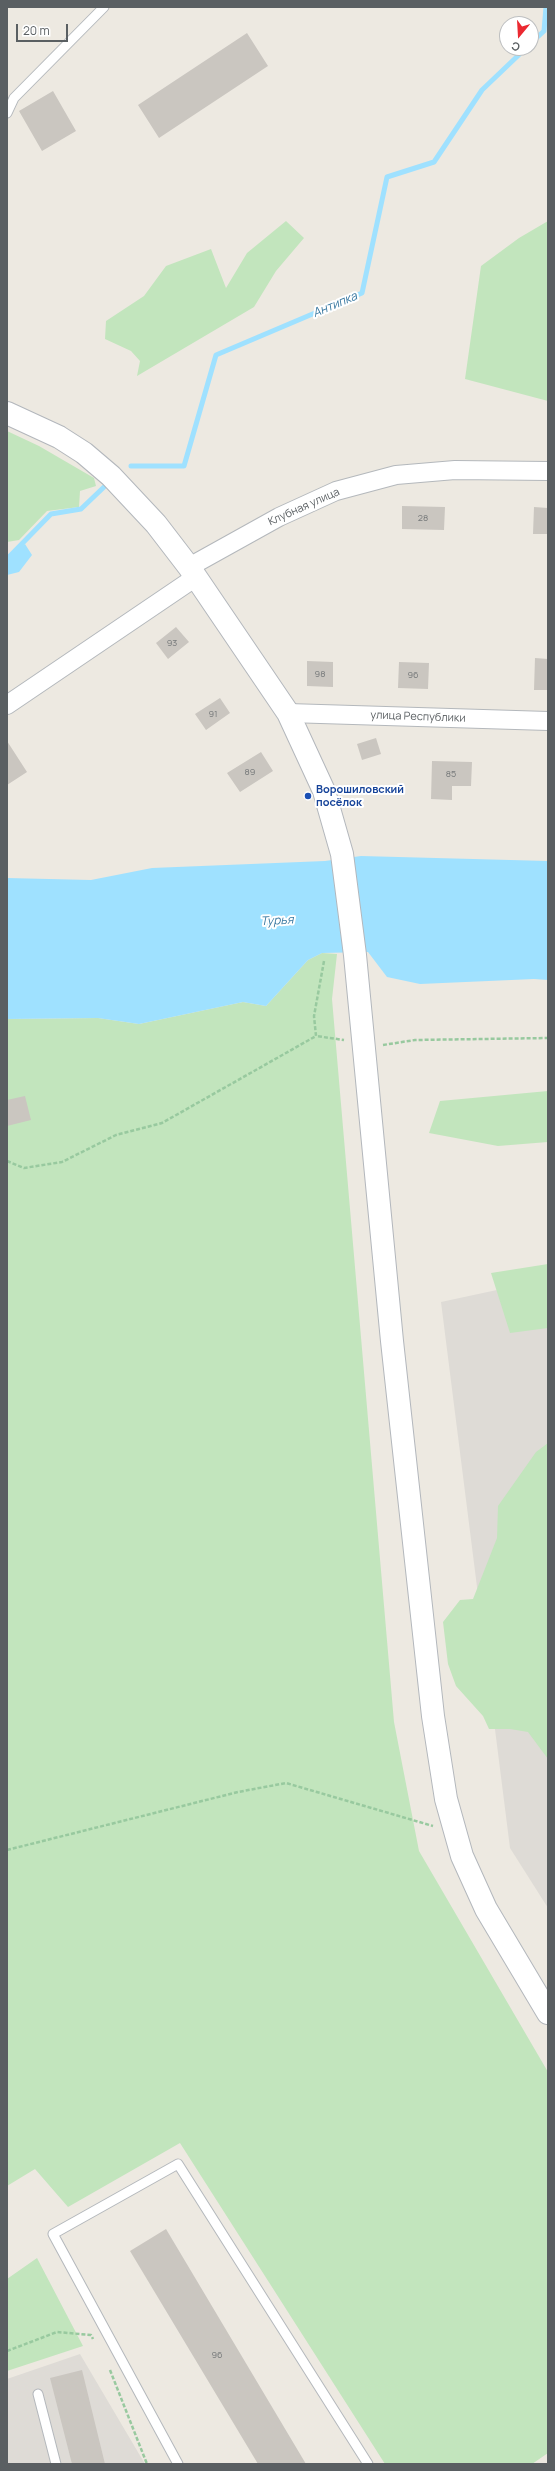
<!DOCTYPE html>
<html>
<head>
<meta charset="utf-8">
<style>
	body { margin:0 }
	#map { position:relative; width:555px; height:2471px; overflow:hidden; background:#ede9e1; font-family:Manrope,sans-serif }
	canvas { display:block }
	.frame { position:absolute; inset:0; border:8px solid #5a5f62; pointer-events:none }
	.north { position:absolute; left:499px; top:16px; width:40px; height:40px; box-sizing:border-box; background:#fff; border:1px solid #bdbfc0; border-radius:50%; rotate:198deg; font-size:11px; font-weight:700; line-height:16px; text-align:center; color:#5a5f62 }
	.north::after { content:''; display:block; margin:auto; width:14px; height:18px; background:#eb2931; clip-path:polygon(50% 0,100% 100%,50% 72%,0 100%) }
	.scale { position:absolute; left:16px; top:24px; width:52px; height:18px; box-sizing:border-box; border:2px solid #5a5f62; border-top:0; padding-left:5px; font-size:12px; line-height:14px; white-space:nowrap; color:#5a5f62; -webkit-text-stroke:3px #fff; paint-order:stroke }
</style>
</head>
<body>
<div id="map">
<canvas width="555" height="2471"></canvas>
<div class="frame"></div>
<div class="north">С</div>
<div class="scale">20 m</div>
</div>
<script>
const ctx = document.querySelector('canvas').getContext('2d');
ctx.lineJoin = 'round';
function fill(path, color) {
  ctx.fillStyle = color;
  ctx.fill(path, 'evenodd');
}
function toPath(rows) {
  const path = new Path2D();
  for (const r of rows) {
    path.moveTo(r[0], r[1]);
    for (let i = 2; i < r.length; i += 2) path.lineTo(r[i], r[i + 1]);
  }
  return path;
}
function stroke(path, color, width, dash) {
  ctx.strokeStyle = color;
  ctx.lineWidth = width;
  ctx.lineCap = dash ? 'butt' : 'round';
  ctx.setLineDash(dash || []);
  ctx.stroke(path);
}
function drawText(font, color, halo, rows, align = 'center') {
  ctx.font = font + ' Manrope,sans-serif';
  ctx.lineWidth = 4;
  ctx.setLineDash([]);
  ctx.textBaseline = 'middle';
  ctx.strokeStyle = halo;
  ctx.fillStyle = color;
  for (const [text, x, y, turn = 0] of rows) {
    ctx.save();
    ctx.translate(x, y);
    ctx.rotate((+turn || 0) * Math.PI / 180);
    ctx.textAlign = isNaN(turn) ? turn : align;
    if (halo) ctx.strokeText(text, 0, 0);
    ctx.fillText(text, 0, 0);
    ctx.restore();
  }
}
fill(toPath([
	[548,1279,548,1908,510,1848,441,1302],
	[80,2354,145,2464,7,2464,7,2379]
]), '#dedbd6');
fill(toPath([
	[286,221,304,238,276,271,254,307,137,376,140,361,131,351,105,339,106,321,144,296,166,266,211,249,226,288,247,253],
	[548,221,548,401,465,379,481,266,519,238],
	[7,431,39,446,94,478,96,486,80,491,79,507,47,511,19,540,7,542],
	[322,953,337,954,332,999,394,1722,419,1851,548,2072,548,2453,532,2464,385,2464,180,2143,68,2207,35,2169,7,2186,7,1019,98,1018,139,1024,243,1002,266,1006,308,960],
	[548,1091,548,1142,498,1146,429,1133,440,1101],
	[548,1264,548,1328,510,1333,491,1273],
	[548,1443,548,1759,528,1732,510,1729,489,1729,483,1716,456,1686,448,1664,443,1622,460,1600,473,1599,497,1538,498,1506,536,1452],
	[37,2258,83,2346,7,2371,7,2279]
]), '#c2e5bd');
fill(toPath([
	[25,544,32,555,19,572,7,575,7,555],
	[361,856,548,861,548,980,534,979,420,984,387,977,368,952,322,953,308,960,266,1006,243,1002,139,1024,98,1018,7,1019,7,878,91,880,152,868,325,861]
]), '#9fe1ff');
stroke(toPath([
	[531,43,544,31,546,7],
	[131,466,184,466,216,355,362,293,387,177,434,162,482,90,526,48],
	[7,559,51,514,81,509,104,487]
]), '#9fe1ff', 5);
fill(toPath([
	[247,33,268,66,159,138,138,105],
	[53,91,76,131,42,151,19,111],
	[402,506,445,507,444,530,402,529],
	[534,507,548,508,548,534,533,534],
	[176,627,189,642,168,659,156,643],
	[535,658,548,659,548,690,534,690],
	[307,661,333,662,333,687,307,686],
	[399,662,429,663,428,689,398,688],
	[220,698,230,713,206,730,195,714],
	[376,738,381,754,362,760,357,744],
	[7,741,27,772,7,785],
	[261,752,273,771,240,792,227,773],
	[432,761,472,762,471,786,452,786,452,800,431,799],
	[25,1096,31,1120,7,1126,7,1100],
	[166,2229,306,2464,258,2464,130,2251],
	[82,2370,105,2464,72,2464,50,2378]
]), '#cac6c0');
const lane = toPath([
	[7,113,14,98,104,7],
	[38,2394,56,2464],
	[178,2464,53,2234,178,2164,368,2464]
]);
const street = toPath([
	[189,567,279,517,336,491,396,475,455,470,548,471],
	[7,705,196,577],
	[288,713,548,721]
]);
const secondary = toPath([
	[7,413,59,437,84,453,111,476,156,524,189,567,288,713,324,791,342,854,355,955,392,1341,433,1716,446,1799,462,1856,486,1909,548,2013]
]);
stroke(lane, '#b4b8bc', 11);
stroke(street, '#b4b8bc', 20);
stroke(secondary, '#b3b7bc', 24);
stroke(toPath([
	[324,961,314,1016,316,1036,344,1040],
	[383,1045,415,1040,548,1038],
	[7,1161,24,1168,62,1162,116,1135,162,1123,316,1036],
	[7,1850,238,1792,286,1783,433,1826],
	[7,2351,57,2332,91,2335,93,2339],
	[110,2370,147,2464]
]), '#98c99f', 2.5, [4, 2]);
stroke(lane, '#fff', 9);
stroke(street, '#fff', 18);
stroke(secondary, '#fff', 22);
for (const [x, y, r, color] of [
	[308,796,4,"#1a4fb4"]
]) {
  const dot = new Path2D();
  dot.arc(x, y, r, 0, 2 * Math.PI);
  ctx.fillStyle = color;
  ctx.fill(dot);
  stroke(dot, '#fff', 1.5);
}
drawText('9px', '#76797a', null, [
	["28",423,518],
	["93",172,643],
	["98",320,674],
	["96",413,675],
	["91",213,714],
	["89",250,772],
	["85",451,774],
	["96",217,2355]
]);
drawText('11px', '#5a5f62', '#fff', [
	["Клубная улица",304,507,-24],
	["улица Республики",418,717,2]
]);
drawText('bold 11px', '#164399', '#fff', [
	["Ворошиловский",316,790],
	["посёлок",316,803]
], 'left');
drawText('italic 12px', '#3777a0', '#fff', [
	["Антипка",335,305,-23],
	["Турья",277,921,-3]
]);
</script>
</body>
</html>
